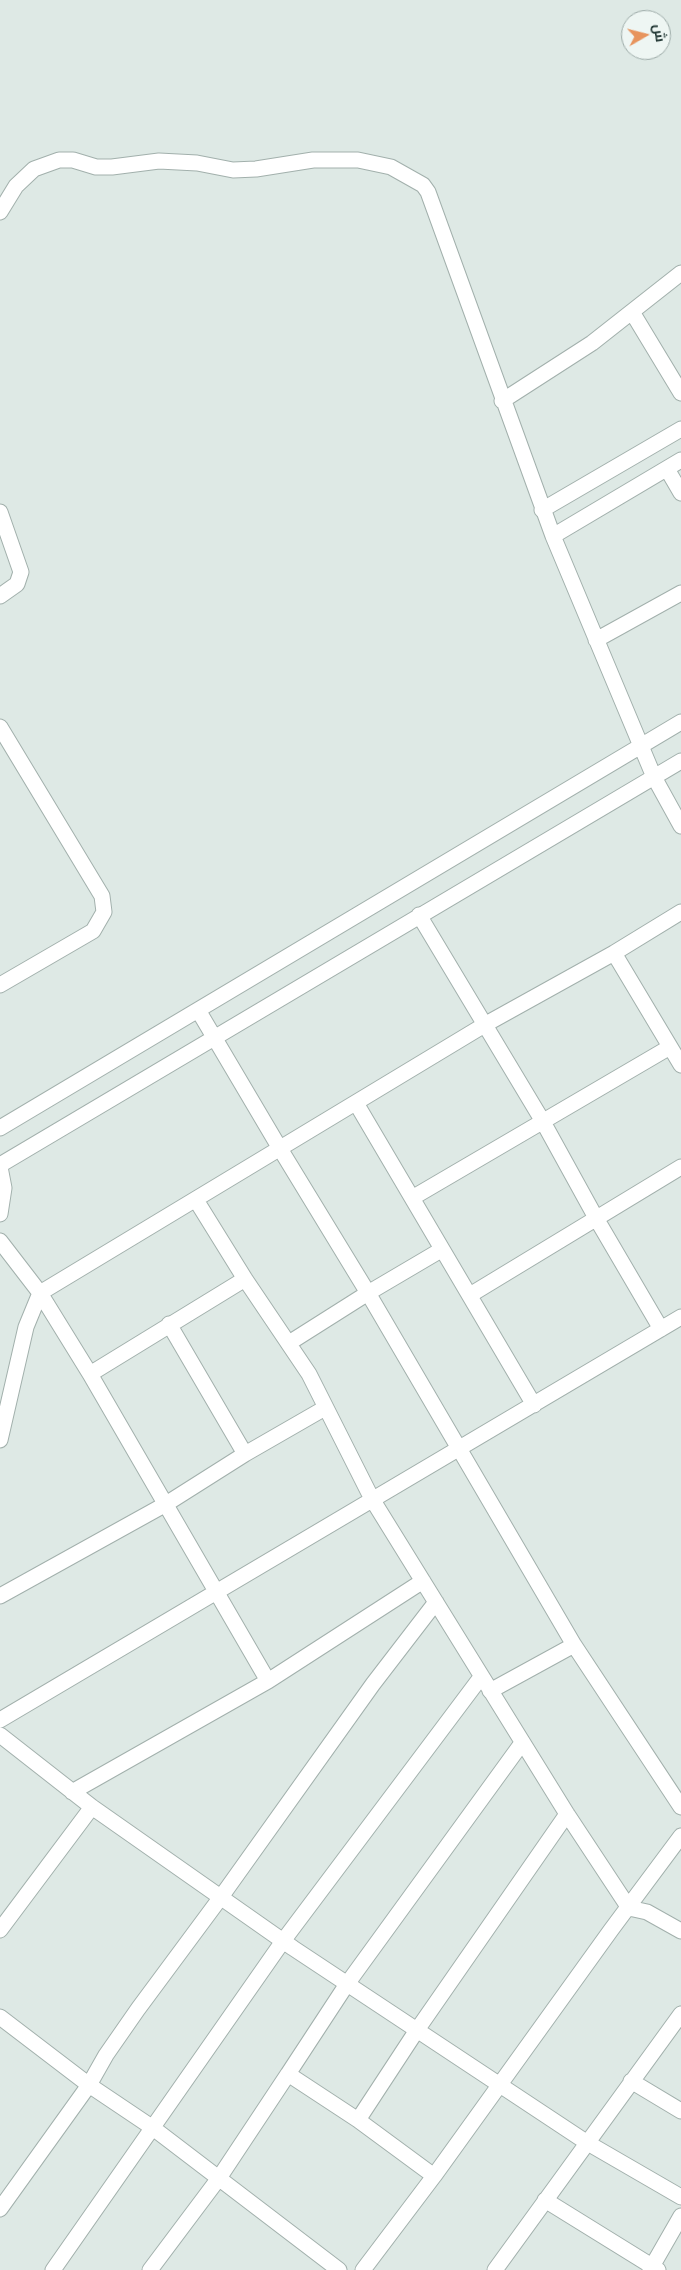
<!DOCTYPE html>
<html>
<head>
<meta charset="utf-8">
<style>
	body { margin:0 }
	#map { position:relative; width:681px; height:2270px; overflow:hidden; background:#dee9e5; font-family:Barlow,Cairo,sans-serif }
	canvas { display:block }
	.north { position:absolute; left:621px; top:10px; width:50px; height:50px; box-sizing:border-box; background:#eef6f3; border:1px solid #9caaa7; border-radius:50%; rotate:82deg; font-size:14px; font-weight:700; line-height:20px; text-align:center; color:#213734 }
	.north::after { content:''; display:block; margin:auto; width:18px; height:22px; background:#e7945d; clip-path:polygon(50% 0,100% 100%,50% 72%,0 100%) }
</style>
</head>
<body>
<div id="map">
<canvas width="681" height="2270"></canvas>
<div class="north">ش</div>
</div>
<script>
const ctx = document.querySelector('canvas').getContext('2d');
ctx.lineJoin = 'round';
function toPath(rows) {
  const path = new Path2D();
  for (const r of rows) {
    path.moveTo(r[0], r[1]);
    for (let i = 2; i < r.length; i += 2) path.lineTo(r[i], r[i + 1]);
  }
  return path;
}
function stroke(path, color, width, dash) {
  ctx.strokeStyle = color;
  ctx.lineWidth = width;
  ctx.lineCap = dash ? 'butt' : 'round';
  ctx.setLineDash(dash || []);
  ctx.stroke(path);
}
const minor = toPath([
	[0,212,16,186,34,169,59,160,73,160,96,167,112,167,159,161,197,163,233,170,256,169,313,160,358,160,391,167,423,185,428,192,553,536,654,777,681,826],
	[632,312,681,393],
	[502,401,592,343,681,273],
	[667,469,681,493],
	[542,510,681,429],
	[0,512,21,572,17,584,0,596],
	[553,536,681,460],
	[596,640,681,593],
	[0,727,102,896,104,912,93,931,0,985],
	[419,915,542,1120,596,1218,661,1329],
	[614,953,681,1065],
	[198,1010,279,1147,368,1293,574,1645,681,1807],
	[356,1103,534,1405],
	[0,1128,681,722],
	[0,1165,681,761],
	[0,1167,4,1188,0,1214],
	[412,1198,670,1047],
	[196,1200,245,1279,309,1374,372,1499,567,1814,629,1908,647,1912,681,1931],
	[0,1241,40,1293,90,1374,268,1681],
	[470,1295,681,1167],
	[169,1324,245,1454],
	[289,1343,368,1293,441,1250],
	[90,1374,245,1279],
	[0,1440,26,1327,40,1293,486,1024,614,953,681,912],
	[0,1596,166,1504,245,1454,325,1408],
	[490,1691,574,1645],
	[0,1720,681,1317],
	[0,1735,92,1807,293,1948,586,2142,681,2197],
	[72,1792,268,1681,423,1581],
	[0,1930,92,1807],
	[0,2017,89,2085,153,2128,339,2270],
	[288,2074,347,1984,522,1743],
	[631,2081,681,2111],
	[358,2120,417,2030,567,1814],
	[545,2200,658,2270],
	[0,2209,89,2085,106,2055,138,2009,221,1897,373,1684,436,1602],
	[53,2270,283,1941,481,1677],
	[150,2270,219,2178,288,2074,358,2120,434,2176],
	[363,2270,434,2176,611,1930,681,1836],
	[495,2270,681,2014],
	[650,2270,681,2216]
]);
stroke(minor, '#a2b0ac', 17);
stroke(minor, '#fff', 15);
</script>
</body>
</html>
